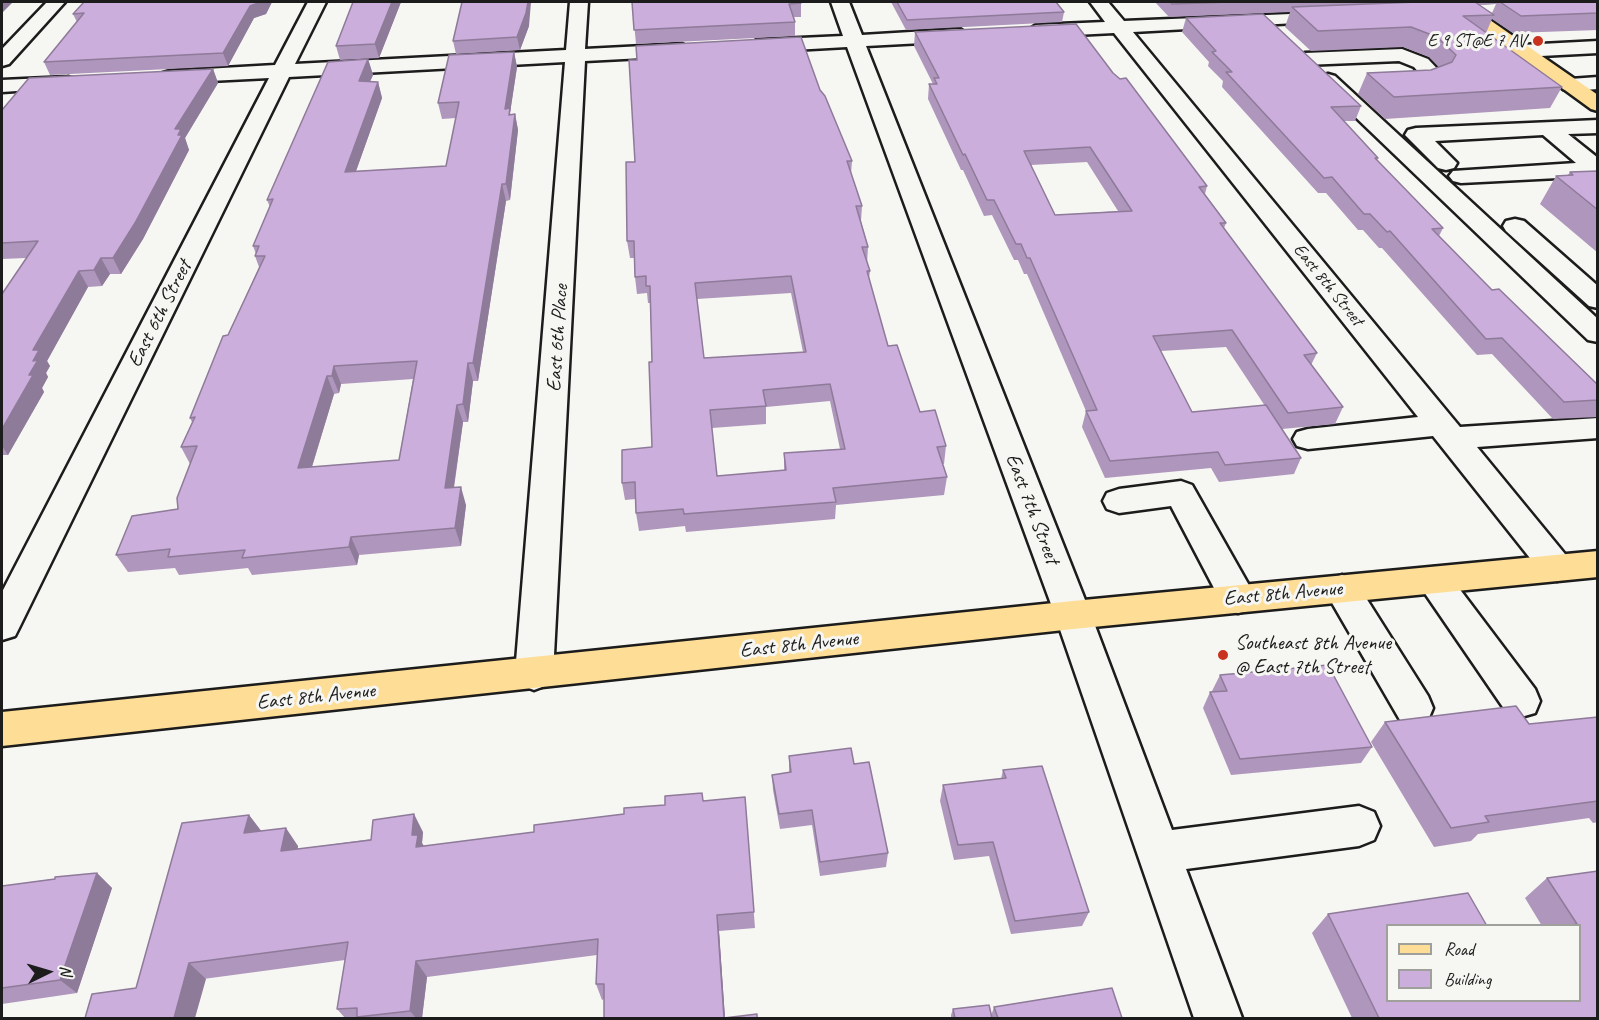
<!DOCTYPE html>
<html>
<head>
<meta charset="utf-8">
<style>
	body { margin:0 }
	#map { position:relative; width:1599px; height:1020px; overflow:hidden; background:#f6f6f2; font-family:Caveat,sans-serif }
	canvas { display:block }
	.frame { position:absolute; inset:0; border:3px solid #1c1c1c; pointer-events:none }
	.legend { position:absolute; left:1386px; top:924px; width:195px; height:78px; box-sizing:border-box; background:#f6f6f2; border:2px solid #9f9f9c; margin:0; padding:8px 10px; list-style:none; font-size:18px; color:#1c1c1c }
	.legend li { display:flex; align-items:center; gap:12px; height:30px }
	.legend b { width:30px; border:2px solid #9f9f9c }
	.north { position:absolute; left:18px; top:942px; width:60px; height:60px; -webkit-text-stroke:4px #f6f6f2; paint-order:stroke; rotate:85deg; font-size:16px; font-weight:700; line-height:24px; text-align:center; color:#1c1c1c }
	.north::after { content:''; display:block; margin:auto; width:21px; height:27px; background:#1c1c1c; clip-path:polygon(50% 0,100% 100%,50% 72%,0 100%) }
</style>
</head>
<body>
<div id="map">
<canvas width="1599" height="1020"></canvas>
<div class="frame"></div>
<ul class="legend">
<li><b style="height:8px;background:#fedd96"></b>Road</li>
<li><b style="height:16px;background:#cbaedb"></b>Building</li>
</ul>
<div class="north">N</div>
</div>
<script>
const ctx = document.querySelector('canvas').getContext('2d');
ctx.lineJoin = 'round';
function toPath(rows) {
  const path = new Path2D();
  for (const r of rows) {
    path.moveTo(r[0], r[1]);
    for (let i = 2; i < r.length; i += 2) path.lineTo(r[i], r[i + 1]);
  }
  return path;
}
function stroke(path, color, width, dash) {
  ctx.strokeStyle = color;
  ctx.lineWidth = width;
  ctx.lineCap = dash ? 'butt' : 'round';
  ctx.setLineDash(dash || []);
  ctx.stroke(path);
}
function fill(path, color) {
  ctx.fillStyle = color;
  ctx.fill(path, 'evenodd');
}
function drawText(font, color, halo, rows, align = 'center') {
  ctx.font = font + ' Caveat,sans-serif';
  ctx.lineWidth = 6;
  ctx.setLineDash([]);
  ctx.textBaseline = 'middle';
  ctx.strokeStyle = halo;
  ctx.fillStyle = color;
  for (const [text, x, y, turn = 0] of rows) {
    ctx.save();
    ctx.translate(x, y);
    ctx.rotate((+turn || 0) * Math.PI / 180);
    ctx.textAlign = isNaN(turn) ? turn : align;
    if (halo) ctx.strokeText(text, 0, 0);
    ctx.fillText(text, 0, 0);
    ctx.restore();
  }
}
const minor = toPath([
	[47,2,65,2,9,64,2,66,2,49,47,2],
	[308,2,326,2,295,64,566,50,570,2,588,2,585,49,682,44,692,50,682,56,585,61,553,674,547,685,534,690,521,685,515,674,565,62,289,77,20,626,15,636,2,640,2,592,269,78,170,83,163,81,160,77,163,73,170,71,275,65,308,2],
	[831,2,849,2,862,35,960,29,969,35,960,41,866,46,1091,615,1172,830,1359,806,1374,812,1380,826,1374,840,1359,846,1186,869,1242,1018,1194,1018,1055,615,847,47,757,52,747,46,757,40,843,36,831,2],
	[1090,2,1108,2,1124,21,1338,12,1341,16,1332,21,1133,32,1460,427,1598,418,1598,438,1477,447,1569,559,1574,568,1569,577,1557,581,1545,577,1433,436,1308,449,1297,446,1293,439,1297,432,1308,429,1418,417,1114,33,1036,37,1027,31,1036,25,1105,22,1090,2],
	[1548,2,1598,2,1598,10,1440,16,1431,11,1440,6,1548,2],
	[1598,41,1598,53,1522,57,1512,51,1522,45,1598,41],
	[1402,49,1428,59,1445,77,1442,81,1431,87,1400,90,1393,88,1390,84,1393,80,1422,76,1414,67,1399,61,1305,65,1295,59,1305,53,1402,49],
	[1328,74,1335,76,1598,319,1598,342,1588,340,1321,84,1318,80,1321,76,1328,74],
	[68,77,75,79,78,83,75,87,2,92,2,80,68,77],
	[1598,77,1598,89,1570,91,1563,89,1560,85,1563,81,1570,79,1598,77],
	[1598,120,1598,133,1568,134,1598,158,1597,176,1461,183,1453,181,1449,176,1453,171,1576,163,1543,135,1435,141,1457,163,1454,168,1446,170,1438,168,1405,135,1408,130,1416,128,1598,120],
	[1515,219,1524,221,1598,286,1598,308,1589,306,1506,231,1503,226,1506,221,1515,219],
	[1181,481,1192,485,1251,589,1256,599,1251,609,1238,613,1225,609,1171,506,1119,513,1107,509,1103,501,1107,493,1119,489,1181,481],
	[1434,567,1446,571,1535,689,1540,701,1535,713,1521,717,1507,713,1422,589,1416,580,1422,571,1434,567],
	[1342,575,1354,579,1428,696,1433,708,1428,720,1414,724,1400,720,1324,589,1330,579,1342,575]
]);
const major = toPath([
	[1444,2,1464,2,1598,95,1598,111,1591,109,1444,2],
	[1598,551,1598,577,1073,629,2,746,2,712,1073,601,1598,551]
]);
stroke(minor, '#1c1c1c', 5);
stroke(major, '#1c1c1c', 5);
fill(minor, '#f6f6f2');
fill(major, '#fedd96');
fill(toPath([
	[84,2,272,2,266,14,254,18,228,66,50,75,44,62,77,22,73,14],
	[353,2,401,2,379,58,340,60,336,46],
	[632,2,801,3,801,17,794,17,795,22,795,36,636,44],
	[891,2,1056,2,1064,12,1062,22,906,30],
	[1155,2,1377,2,1376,3,1418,2,1598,2,1598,30,1513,33,1492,19,1486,33,1562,87,1550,108,1385,119,1358,94,1367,73,1431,70,1439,67,1429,57,1403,47,1311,51,1285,27,1290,12,1169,17],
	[1496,4,1492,13,1479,5],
	[1186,18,1361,106,1355,121,1344,121,1378,158,1377,161,1443,228,1439,236,1492,290,1598,385,1598,417,1553,419,1492,354,1477,355,1382,248,1379,248,1363,230,1358,230,1326,193,1318,193,1222,87,1223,81,1208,66,1209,62,1182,32],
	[529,26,520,50,456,54,453,41],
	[915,32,1113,73,1207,186,1205,194,1226,223,1224,228,1317,353,1311,365,1343,407,1335,424,1282,429,1301,458,1294,474,1219,482,1211,468,1105,478,1082,427,1086,411,1027,274,1024,274,1018,260,1014,260,992,215,984,216,963,170,961,170,928,99,929,84,933,84,914,46],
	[1087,162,1118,211,1055,215,1031,165],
	[1226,347,1265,406,1192,412,1161,351],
	[514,52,517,67,510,113,511,115,515,114,518,130,510,200,506,201,478,381,473,381,468,422,463,422,454,488,466,505,461,546,359,555,357,565,252,575,248,568,179,575,175,568,128,572,116,555,178,509,190,464,181,447,192,422,190,418,259,267,255,256,256,254,253,246,270,207,267,200,368,59,373,75,370,82,378,82,382,98,356,171,446,166,456,118,442,119,438,103],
	[413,379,399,460,312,467,334,394,339,393,341,384],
	[213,69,218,83,185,138,189,150,143,239,121,274,110,274,102,286,88,287,47,361,50,366,46,373,48,377,42,388,44,392,8,455,2,455,2,294,26,258,2,259,2,110],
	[820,90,852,161,851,174,862,206,861,221,868,247,867,264,870,271,869,278,888,346,920,412,946,446,944,464,942,464,947,477,944,495,836,505,835,519,686,532,685,526,639,531,636,513,636,499,625,500,622,483,652,447,652,362,650,303,648,303,647,293,637,294,635,277,634,258,630,258,627,241,635,162],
	[791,293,803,352,704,358,697,299],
	[830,401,840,449,784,453,784,471,717,476,712,428,766,424,766,407],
	[1598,171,1598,253,1540,204,1556,176,1568,175,1570,172],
	[1220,675,1372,747,1361,763,1231,775,1203,708,1210,692,1213,692,1212,691],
	[1598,717,1598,822,1593,823,1589,818,1478,834,1471,841,1434,847,1371,742,1385,722,1529,724],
	[789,756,854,764,888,853,886,867,820,876,812,825,780,829,773,790,772,775,789,773],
	[1003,770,1089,912,1082,926,1011,934,989,856,954,860,940,801,943,785,1001,779],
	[745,797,755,928,719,931,725,1018,757,1018,604,1018,604,999,602,1000,596,984,597,955,427,977,422,1018,345,1018,337,1009,345,960,136,988,249,815,261,831,298,846,298,849,423,832,422,843,424,846,534,832,624,814,704,801],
	[1598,871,1598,1018,1352,1018,1312,933,1328,914,1388,1000,1580,926,1542,926,1525,898,1547,878],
	[97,873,112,888,77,993,2,1004,2,886],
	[994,1007,1122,1018,951,1018,951,1015,953,1009,991,1016]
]), '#af96bc');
fill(toPath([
	[2,2,13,2,2,13],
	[261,2,272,2,266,14,254,18,228,66,223,53,250,6],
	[392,2,401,2,379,58,375,44],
	[528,2,531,2,529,26,520,50,517,37],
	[514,52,517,67,510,113,513,124,505,109],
	[368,59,373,75,363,96,359,81],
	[213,69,218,83,185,138,189,150,143,239,121,274,113,258,175,129],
	[378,82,382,98,350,188,345,172],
	[515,114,518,130,510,200,506,184],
	[502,184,506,201,478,381,473,363],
	[101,258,110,274,102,286,94,270],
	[79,271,88,287,47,361,50,366,46,373,48,377,42,388,44,392,8,455,2,446,2,429,29,375,33,361,33,350],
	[468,363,473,381,468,422,463,404],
	[334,366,341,384,339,393,332,376],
	[327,376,334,394,306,486,298,468],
	[457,405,463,422,451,506,445,488],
	[461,487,466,505,461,546,455,528],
	[351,537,359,555,357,565,349,547],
	[414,814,423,832,422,843,427,852,416,847,412,835],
	[249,815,262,832,244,833],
	[286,828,298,846,294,868,281,851],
	[97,873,112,888,77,993,60,980],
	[717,915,719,931,725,1018,724,1018],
	[416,961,427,977,422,1018,416,1018,410,1011],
	[189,963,206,979,195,1018,174,1018]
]), '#8e7a99');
const building = toPath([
	[84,2,261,2,250,6,223,53,44,62,84,13,73,14,84,2],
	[353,2,392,2,375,44,336,46,353,2],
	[462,2,528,2,526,13,517,37,453,41,462,2],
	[632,2,800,2,801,3,789,4,795,22,634,30,632,2],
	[897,2,1056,2,1064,12,907,20,897,2],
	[1170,2,1230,2,1172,4,1170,2],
	[1417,2,1475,2,1494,15,1463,16,1562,87,1394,97,1367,73,1431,70,1452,62,1456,55,1437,37,1411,27,1318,31,1292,7,1417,2],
	[1500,2,1598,2,1598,13,1521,16,1500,2],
	[1263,14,1361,106,1331,107,1378,158,1375,158,1443,228,1432,229,1492,290,1499,289,1598,385,1598,400,1564,402,1502,338,1486,339,1390,231,1387,232,1370,214,1364,214,1332,177,1324,178,1226,72,1232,72,1212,52,1216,51,1186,18,1263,14],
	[1076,24,1113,73,1120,79,1126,78,1207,186,1199,187,1226,223,1220,223,1317,353,1304,355,1343,407,1288,413,1232,330,1153,336,1192,412,1266,405,1301,458,1225,465,1218,452,1110,461,1086,411,1097,410,1030,258,1027,258,1021,244,1016,244,994,200,987,200,965,154,963,155,929,84,937,84,934,78,939,78,915,32,1076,24],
	[1090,147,1132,211,1055,215,1024,151,1090,147],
	[801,37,820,90,825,96,852,161,847,161,862,206,856,206,868,247,862,247,870,271,867,271,888,346,897,345,920,412,935,410,946,446,937,447,947,477,833,488,836,502,684,514,683,509,636,513,635,482,622,483,622,450,652,447,649,362,652,362,650,286,646,286,646,276,635,277,634,241,627,241,626,162,635,162,629,60,637,60,636,46,801,37],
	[791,276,806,352,704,358,695,283,791,276],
	[830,384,845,449,784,453,786,470,717,476,710,410,766,406,763,390,830,384],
	[514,52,505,109,510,108,509,115,515,114,506,184,502,184,473,363,468,363,463,404,457,405,445,488,461,487,455,528,351,537,349,547,242,558,245,550,168,557,170,549,116,555,132,516,178,509,177,498,197,446,181,447,195,417,190,418,223,336,228,335,265,256,255,256,259,246,253,246,273,199,267,200,328,62,368,59,359,81,378,82,345,172,446,166,459,102,438,103,449,55,514,52],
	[417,361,399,460,298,468,327,376,332,376,334,366,417,361],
	[213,69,175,129,181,129,178,135,182,135,135,223,113,258,101,258,94,270,79,271,33,350,39,350,33,361,38,360,29,375,33,375,2,429,2,294,38,241,2,243,2,110,29,78,213,69],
	[1598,171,1598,210,1556,176,1573,175,1570,172,1598,171],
	[1328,665,1372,747,1240,759,1210,692,1227,691,1220,675,1328,665],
	[1516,706,1529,724,1598,717,1598,801,1485,816,1489,822,1451,828,1385,722,1516,706],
	[851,748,854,764,869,762,888,853,820,862,812,810,779,814,772,775,791,772,789,756,851,748],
	[1042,766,1089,912,1015,921,993,842,958,845,943,785,1006,778,1003,770,1042,766],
	[702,793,703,801,745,797,754,912,717,915,724,1018,757,1014,757,1018,604,1018,604,984,596,984,598,939,416,961,410,1011,357,1017,357,1008,337,1009,348,942,189,963,174,1018,85,1018,92,994,136,988,182,823,249,815,244,833,286,828,281,851,371,840,373,820,414,814,412,835,418,835,416,847,534,832,534,825,624,814,624,808,665,805,665,796,702,793],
	[1598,871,1598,1018,1379,1018,1328,914,1468,893,1487,926,1388,926,1388,1000,1580,1000,1580,926,1566,926,1577,924,1547,878,1598,871],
	[97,873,60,980,2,988,2,886,55,879,55,877,97,873],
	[1112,988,1122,1018,998,1018,994,1007,1112,988],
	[989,1005,992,1018,955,1018,953,1009,989,1005]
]);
fill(building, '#cbaedb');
stroke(building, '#8e7a99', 1.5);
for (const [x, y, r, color] of [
	[1538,41,6,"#c8321e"],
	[1223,655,6,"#c8321e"]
]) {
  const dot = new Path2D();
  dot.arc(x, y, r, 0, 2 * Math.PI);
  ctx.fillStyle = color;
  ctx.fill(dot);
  stroke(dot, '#f6f6f2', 2);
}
drawText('18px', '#1c1c1c', '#f6f6f2', [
	["E 9 ST@E 7 AV",1526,41]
], 'right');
drawText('18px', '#1c1c1c', '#f6f6f2', [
	["East 8th Street",1328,285,51]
]);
drawText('21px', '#1c1c1c', '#f6f6f2', [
	["East 6th Street",160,314,-63],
	["East 6th Place",558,338,-86],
	["East 7th Street",1032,509,69],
	["East 8th Avenue",1283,594,-5],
	["East 8th Avenue",799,645,-6],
	["East 8th Avenue",316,697,-6]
]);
drawText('21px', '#1c1c1c', '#f6f6f2', [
	["Southeast 8th Avenue",1235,643],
	["@ East 7th Street",1235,667]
], 'left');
</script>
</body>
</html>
